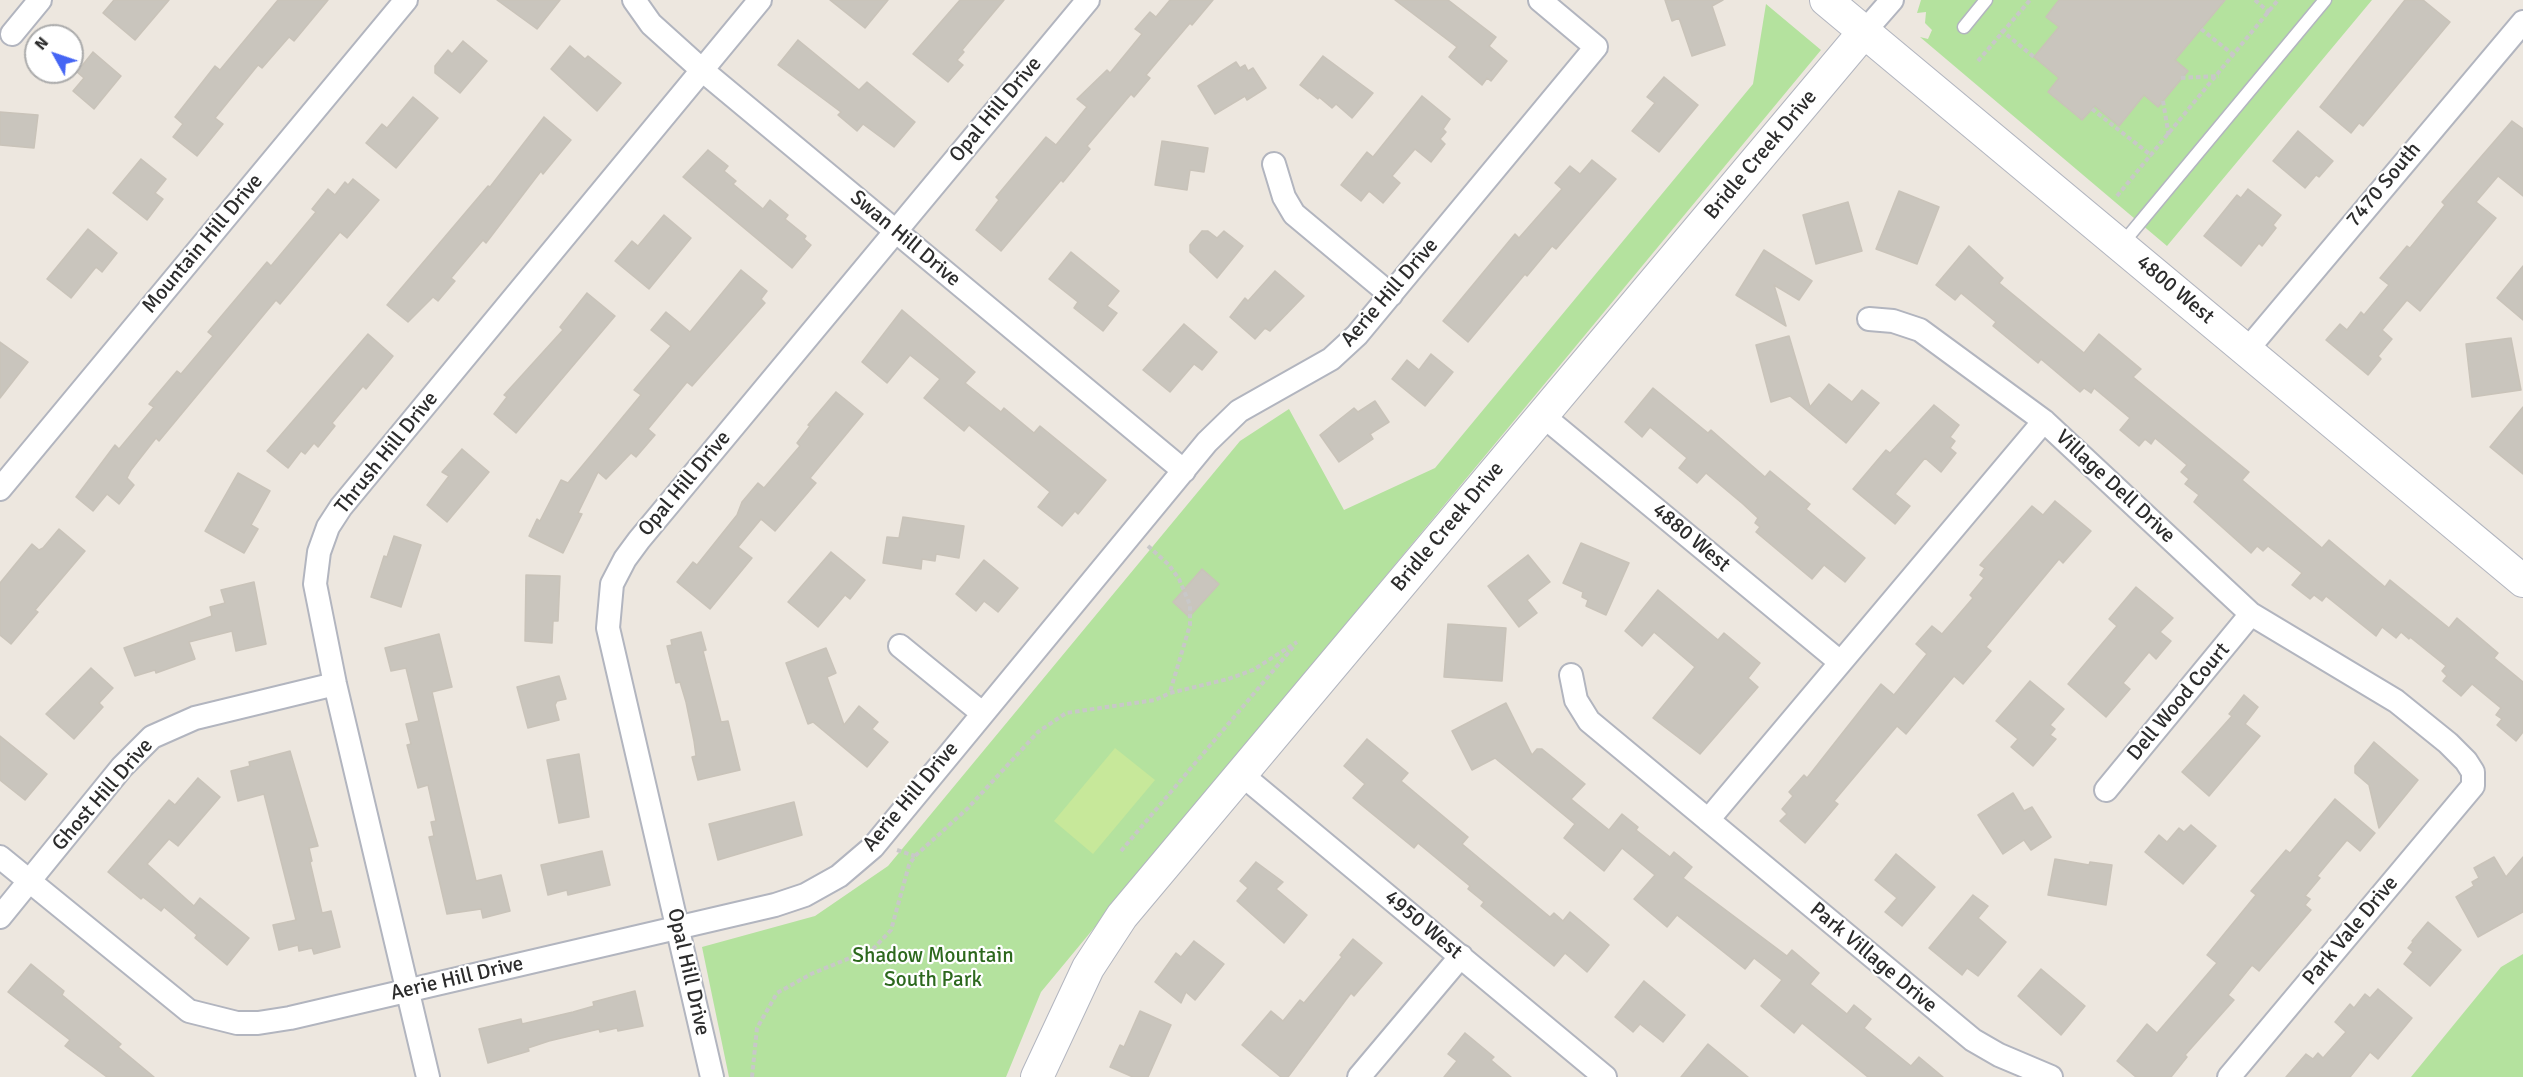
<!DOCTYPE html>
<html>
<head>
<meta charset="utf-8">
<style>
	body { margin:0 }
	#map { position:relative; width:2523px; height:1077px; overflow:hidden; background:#ede7df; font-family:Signika,sans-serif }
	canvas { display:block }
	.north { position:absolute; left:24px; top:24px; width:60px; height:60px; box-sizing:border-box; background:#fff; border:2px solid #ababab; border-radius:50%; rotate:310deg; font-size:16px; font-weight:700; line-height:24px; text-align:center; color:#2c2c2c }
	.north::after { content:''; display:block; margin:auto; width:21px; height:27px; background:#4565f4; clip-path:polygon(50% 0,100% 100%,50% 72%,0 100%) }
</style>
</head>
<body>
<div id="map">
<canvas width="2523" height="1077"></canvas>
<div class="north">N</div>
</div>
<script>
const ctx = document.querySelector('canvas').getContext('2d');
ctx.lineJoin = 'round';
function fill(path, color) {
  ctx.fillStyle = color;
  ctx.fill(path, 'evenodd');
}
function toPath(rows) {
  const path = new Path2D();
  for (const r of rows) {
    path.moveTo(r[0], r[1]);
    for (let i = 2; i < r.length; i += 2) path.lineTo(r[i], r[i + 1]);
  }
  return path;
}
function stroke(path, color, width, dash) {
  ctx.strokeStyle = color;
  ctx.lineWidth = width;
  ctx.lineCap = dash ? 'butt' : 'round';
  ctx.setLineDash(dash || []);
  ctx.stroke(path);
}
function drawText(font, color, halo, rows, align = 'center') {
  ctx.font = font + ' Signika,sans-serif';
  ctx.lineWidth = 4.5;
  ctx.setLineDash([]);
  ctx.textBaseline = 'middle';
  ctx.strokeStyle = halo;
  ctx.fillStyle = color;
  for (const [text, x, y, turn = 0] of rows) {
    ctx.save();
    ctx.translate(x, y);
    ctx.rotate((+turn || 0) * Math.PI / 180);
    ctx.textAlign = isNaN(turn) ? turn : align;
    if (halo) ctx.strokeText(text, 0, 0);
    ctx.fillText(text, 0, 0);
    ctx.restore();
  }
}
fill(toPath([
	[1921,0,2372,0,2167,246,1920,37,1928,39,1932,30,1925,23,1926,12,1917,13],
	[1766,4,1821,50,1041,992,1006,1077,729,1077,702,947,815,916,888,866,1240,441,1289,409,1344,510,1435,468,1753,84],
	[2523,954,2523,1077,2411,1077,2501,967]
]), '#b4e29e');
fill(toPath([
	[1115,748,1155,780,1093,854,1054,821]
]), '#c7e89a');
const building = toPath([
	[114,0,169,0,135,40,103,13,114,0],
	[278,0,328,0,294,41,289,37,262,68,258,65,215,118,223,124,197,156,173,137,183,124,175,117,215,66,220,70,278,0],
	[497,0,560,0,537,29,497,0],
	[830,0,888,0,865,28,830,0],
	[960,0,1004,0,962,50,964,52,957,60,963,65,948,82,913,54,960,0],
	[1170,0,1213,0,1192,25,1190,23,1146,75,1150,78,1134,97,1131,94,1087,146,1090,149,1063,182,1061,180,1001,251,976,230,999,200,996,197,1046,137,1056,145,1087,107,1077,99,1107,70,1110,73,1142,34,1135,29,1150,12,1156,17,1170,0],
	[1395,0,1448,0,1496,37,1489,46,1507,61,1491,81,1487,78,1482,85,1449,57,1457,47,1395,0],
	[1665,0,1723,0,1712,6,1725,45,1692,56,1679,18,1672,21,1665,0],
	[2059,0,2225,0,2175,60,2188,71,2158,107,2144,95,2119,126,2095,106,2082,120,2048,92,2059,78,2034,57,2059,27,2046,17,2059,0],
	[2405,0,2423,0,2450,22,2363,126,2359,123,2351,133,2320,107,2405,0],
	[798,40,859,90,867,82,915,122,894,147,863,124,857,131,838,115,841,112,778,65,798,40],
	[463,41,487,61,460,93,435,73,435,66,448,50,452,54,463,41],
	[570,46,585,59,588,56,621,83,597,111,551,69,570,46],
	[93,52,121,76,94,109,73,91,84,78,77,72,93,52],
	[1323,56,1373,93,1352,118,1336,104,1332,108,1319,97,1318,99,1300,85,1323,56],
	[1236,62,1240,68,1245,65,1248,71,1253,68,1266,88,1247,100,1245,96,1215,114,1198,86,1236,62],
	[1664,77,1698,105,1659,152,1632,131,1655,103,1647,97,1664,77],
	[1422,96,1450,119,1443,129,1446,132,1440,139,1445,144,1431,162,1415,149,1392,176,1400,183,1383,203,1369,191,1361,201,1341,185,1367,152,1373,157,1422,96],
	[413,97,438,118,396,168,366,143,382,124,387,128,413,97],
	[0,112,38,115,34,148,0,145,0,112],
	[544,117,571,140,543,174,541,171,486,243,483,240,451,278,455,281,438,301,433,297,408,322,387,305,488,186,490,187,544,117],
	[2512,121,2523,129,2523,196,2498,176,2476,202,2496,218,2420,311,2407,300,2382,330,2392,339,2378,356,2381,359,2368,375,2326,340,2340,324,2347,330,2361,312,2364,315,2389,285,2380,278,2407,246,2410,248,2445,205,2442,202,2512,121],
	[2298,131,2333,161,2319,177,2316,175,2305,188,2273,161,2298,131],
	[1162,141,1208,148,1204,172,1190,170,1187,190,1155,185,1162,141],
	[708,150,728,166,724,171,736,181,733,184,763,209,770,200,788,215,785,219,806,236,804,239,811,245,792,268,683,177,708,150],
	[141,159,166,179,155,193,163,199,147,220,113,193,141,159],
	[1592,160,1616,179,1556,249,1552,246,1527,276,1525,274,1468,342,1443,321,1515,234,1519,238,1562,189,1555,183,1570,166,1580,174,1592,160],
	[353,179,379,200,347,238,340,232,280,304,276,300,159,441,156,438,131,470,127,478,134,485,119,504,107,494,93,511,76,497,115,445,119,449,154,407,149,404,177,371,181,374,213,336,208,332,267,262,271,266,316,212,312,209,328,189,335,195,345,182,348,185,353,179],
	[2248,189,2281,215,2273,225,2276,228,2262,246,2259,243,2241,266,2204,236,2237,195,2241,198,2248,189],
	[1899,191,1939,207,1917,264,1876,249,1899,191],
	[1848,202,1862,251,1816,264,1803,215,1848,202],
	[664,215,691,238,649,289,615,261,632,241,638,246,664,215],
	[88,229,117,253,102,272,96,267,71,298,47,279,88,229],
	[1202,231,1208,231,1217,238,1224,231,1243,246,1217,278,1190,252,1190,245,1202,231],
	[1969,246,2003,278,1999,283,2084,353,2099,334,2141,369,2133,377,2249,472,2242,480,2322,548,2329,540,2385,587,2390,580,2449,628,2457,618,2498,653,2494,658,2523,682,2523,732,2516,741,2497,725,2502,719,2496,715,2501,708,2472,684,2461,696,2443,681,2447,676,2442,671,2446,666,2410,637,2409,639,2401,632,2396,638,2382,627,2376,636,2326,596,2322,601,2314,595,2310,599,2292,585,2302,573,2268,546,2263,551,2257,546,2251,553,2194,502,2199,495,2185,484,2189,479,2181,472,2187,465,2155,438,2151,444,2145,439,2139,446,2120,430,2130,418,2094,388,2091,393,2084,388,2080,392,2041,359,2038,363,1993,326,1996,322,1961,293,1955,300,1936,285,1969,246],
	[1764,250,1812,281,1799,300,1774,285,1786,326,1736,295,1764,250],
	[1071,252,1119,291,1107,306,1117,313,1103,331,1074,308,1078,302,1049,279,1071,252],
	[2523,266,2523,320,2497,298,2523,266],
	[741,270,767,291,761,299,765,303,692,386,687,382,648,429,655,435,636,457,631,453,606,479,598,472,578,513,582,514,563,553,529,536,537,519,540,521,561,480,568,483,641,395,634,390,671,346,651,330,666,312,690,332,741,270],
	[1275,271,1304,296,1270,331,1265,328,1255,339,1230,317,1245,298,1248,301,1275,271],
	[587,293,615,316,516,433,494,414,507,397,504,395,563,330,560,327,587,293],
	[902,310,975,372,965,383,1001,412,1004,408,1034,433,1040,426,1106,480,1078,514,1075,511,1062,526,1038,507,1050,492,969,425,964,431,924,398,940,379,910,355,887,383,862,362,902,310],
	[1184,324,1217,352,1202,370,1194,364,1170,392,1143,370,1184,324],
	[368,334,393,356,366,389,363,386,332,423,335,426,318,447,314,443,305,454,301,451,288,468,267,451,368,334],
	[1789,336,1810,407,1829,384,1852,402,1862,390,1879,403,1846,443,1790,396,1771,402,1756,345,1789,336],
	[2511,338,2521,390,2472,397,2466,344,2511,338],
	[0,342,28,362,0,398,0,342],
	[1431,354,1453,372,1425,406,1392,379,1407,360,1419,370,1431,354],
	[1653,388,1708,433,1711,430,1765,477,1770,471,1810,504,1806,509,1865,558,1845,582,1824,565,1812,579,1756,532,1760,527,1755,523,1758,518,1743,504,1706,473,1697,483,1679,468,1687,458,1650,427,1642,437,1625,422,1653,388],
	[836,392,863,414,810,478,816,483,775,531,761,519,738,547,752,558,710,609,677,582,693,562,697,565,737,515,742,502,758,483,764,488,800,446,797,443,810,426,808,425,836,392],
	[1375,401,1389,422,1370,434,1373,439,1339,462,1320,435,1354,408,1358,412,1375,401],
	[1934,405,1959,425,1950,437,1955,441,1950,448,1956,453,1941,472,1925,458,1895,494,1910,506,1895,524,1853,489,1886,450,1890,453,1934,405],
	[2523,407,2523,474,2490,447,2523,407],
	[462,449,489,472,447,522,427,505,449,476,442,472,462,449],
	[238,473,270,491,251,525,258,529,244,553,205,531,238,473],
	[2055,501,2091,531,2063,563,2059,559,1986,647,1991,651,1963,684,1954,676,1906,734,1897,726,1834,801,1838,804,1805,843,1780,821,1787,814,1782,809,1793,796,1789,792,1804,775,1807,778,1881,684,1894,695,1927,654,1916,644,1932,626,1942,634,1973,598,1970,595,1984,578,1980,575,1985,568,1980,565,2032,506,2043,515,2055,501],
	[903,517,964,526,959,558,936,554,935,561,922,559,921,569,883,563,887,537,899,538,903,517],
	[59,529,85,551,35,610,38,612,11,644,0,635,0,583,32,544,39,550,43,548,59,529],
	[394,536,421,545,401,607,371,597,384,556,387,557,394,536],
	[1581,543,1629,563,1606,615,1586,606,1588,600,1582,597,1583,592,1563,583,1581,543],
	[831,552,865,580,850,599,845,595,818,627,788,602,831,552],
	[1528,555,1550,582,1527,600,1537,613,1519,627,1488,586,1528,555],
	[984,560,1018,588,998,612,984,601,976,611,956,594,984,560],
	[1202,569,1219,584,1189,617,1173,602,1202,569],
	[526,575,560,576,558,621,553,621,552,643,525,641,526,575],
	[254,582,266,644,236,651,232,631,189,642,195,659,156,673,155,670,135,676,124,648,212,616,210,607,225,603,221,590,254,582],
	[2136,587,2173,618,2160,632,2171,641,2156,659,2149,652,2123,683,2130,689,2106,717,2068,684,2117,626,2109,619,2136,587],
	[1658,590,1718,640,1724,633,1760,663,1748,678,1758,687,1700,754,1653,718,1695,667,1654,632,1642,646,1625,631,1658,590],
	[1448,624,1506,628,1502,681,1444,677,1448,624],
	[701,632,706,650,703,651,721,722,728,721,740,770,698,780,692,757,696,756,694,741,686,702,680,682,676,683,667,646,672,645,671,640,701,632],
	[439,634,452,687,432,692,476,881,501,875,510,911,483,918,481,909,447,914,429,837,434,836,431,822,436,821,428,785,418,788,407,745,411,744,406,724,419,721,406,668,391,671,385,648,439,634],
	[826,648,836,673,827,677,844,725,859,706,878,722,872,729,888,742,867,767,813,722,808,724,786,663,826,648],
	[91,668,113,688,99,703,103,707,74,739,46,714,91,668],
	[559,676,566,699,557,701,555,705,559,720,528,728,517,687,559,676],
	[2030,681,2064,709,2050,725,2055,729,2050,735,2056,739,2033,766,2011,747,2018,739,1996,721,2030,681],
	[2244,695,2258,707,2245,724,2260,736,2209,796,2182,772,2232,716,2229,714,2244,695],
	[1506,703,1532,755,1537,749,1542,749,1585,784,1571,799,1609,830,1622,814,1638,827,1636,830,1670,857,1674,852,1692,867,1683,878,1787,956,1792,950,1819,973,1810,984,1847,1014,1854,1005,1871,1019,1864,1028,1911,1066,1919,1057,1943,1077,1868,1077,1802,1023,1794,1033,1761,1006,1782,980,1754,958,1745,969,1677,915,1667,927,1634,899,1655,875,1622,848,1604,871,1564,838,1575,824,1495,758,1472,770,1452,731,1506,703],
	[0,736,47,774,25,800,0,780,0,736],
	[1367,739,1408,773,1401,781,1468,837,1462,844,1550,917,1554,913,1563,921,1570,912,1609,945,1587,972,1565,953,1554,966,1481,906,1484,902,1468,889,1470,886,1418,843,1414,848,1353,798,1365,784,1344,766,1367,739],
	[2374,742,2418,780,2379,828,2369,785,2355,773,2355,766,2374,742],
	[290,751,318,846,309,848,312,861,310,862,322,913,331,911,340,947,314,954,312,948,299,951,298,945,279,950,273,925,296,920,264,794,238,801,231,771,250,766,249,762,290,751],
	[579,754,589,817,559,823,547,760,579,754],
	[198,778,220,797,178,846,169,839,147,864,194,906,200,898,249,938,227,965,195,938,197,935,164,907,161,911,143,897,141,899,108,872,169,800,175,805,198,778],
	[2013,793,2024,811,2032,807,2051,837,2031,850,2024,840,2003,854,1978,815,2013,793],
	[2335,799,2375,833,2360,851,2347,840,2317,876,2320,878,2305,896,2310,899,2305,905,2311,910,2259,971,2252,965,2228,995,2234,1000,2185,1055,2187,1057,2171,1077,2136,1077,2117,1061,2147,1024,2157,1033,2217,963,2207,955,2256,895,2251,891,2286,850,2290,853,2335,799],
	[794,802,802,835,718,860,709,824,794,802],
	[2191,825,2216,846,2183,884,2145,852,2159,835,2167,842,2179,828,2184,832,2191,825],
	[602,851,610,885,568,895,567,890,548,895,541,865,602,851],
	[1896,854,1935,887,1902,926,1885,912,1897,898,1875,880,1896,854],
	[2494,857,2506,877,2523,857,2523,912,2478,937,2456,897,2474,886,2472,882,2479,878,2474,868,2494,857],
	[2055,859,2089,865,2090,862,2112,865,2106,905,2048,895,2055,859],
	[1256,862,1283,882,1276,889,1307,915,1284,943,1237,901,1248,888,1240,881,1256,862],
	[1973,895,1988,906,1978,918,2006,942,1978,976,1967,968,1962,975,1929,948,1973,895],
	[2428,922,2461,950,2430,986,2404,964,2413,952,2408,948,2413,942,2412,941,2428,922],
	[1353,939,1382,963,1354,996,1351,993,1288,1077,1281,1077,1242,1045,1271,1011,1283,1021,1300,1000,1304,1003,1342,957,1340,955,1353,939],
	[1194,941,1224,964,1195,1000,1186,992,1181,1003,1155,982,1176,953,1181,957,1194,941],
	[31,964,64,991,62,995,121,1044,118,1047,154,1077,107,1077,65,1046,70,1040,8,992,31,964],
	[2041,969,2085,1006,2061,1035,2018,996,2041,969],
	[1644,981,1685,1015,1663,1042,1640,1024,1633,1032,1615,1017,1644,981],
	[2378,989,2412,1018,2378,1059,2370,1052,2350,1077,2286,1077,2306,1054,2313,1059,2318,1053,2323,1058,2346,1032,2335,1022,2350,1004,2354,1008,2365,994,2370,998,2378,989],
	[635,991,643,1026,618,1031,617,1028,600,1032,599,1029,549,1041,528,1048,529,1051,488,1063,479,1029,521,1019,522,1024,573,1012,594,1006,593,1002,635,991],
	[1140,1011,1171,1025,1148,1077,1133,1077,1110,1067,1120,1045,1124,1047,1140,1011],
	[1465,1033,1494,1057,1491,1060,1511,1077,1444,1077,1457,1061,1448,1054,1465,1033],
	[1708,1044,1748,1077,1681,1077,1708,1044]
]);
fill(building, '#c9c5bd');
stroke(building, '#c9c3b9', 1.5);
const lane = toPath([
	[1964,27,1986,0],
	[2122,244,2325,0]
]);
const street = toPath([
	[634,0,651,24,702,70,1184,471],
	[1864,32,1892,0],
	[12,34,40,0],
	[1274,164,1284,197,1294,214,1391,295],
	[1869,319,1893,321,1920,330,2044,421,2251,614,2396,701,2448,743,2466,761,2473,772,2473,786,2229,1077],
	[2247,350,2523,22],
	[1542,415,1840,662],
	[0,489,406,0],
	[900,646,982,713],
	[1571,675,1576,700,1589,721,1973,1040,1999,1055,2051,1077],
	[1241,774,1605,1077],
	[2106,790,2251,614],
	[1708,820,2044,421],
	[0,857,189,1011,237,1023,258,1023,290,1018,775,905,805,895,839,876,873,847,1207,442,1239,411,1331,359,1357,335,1596,47,1540,0],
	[0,917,122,767,152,737,195,718,335,684],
	[428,1077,335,684,315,584,319,552,328,527,341,507,760,0],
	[712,1077,608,628,612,584,625,559,639,540,1088,0],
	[1359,1077,1461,956]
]);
const secondary = toPath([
	[1826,0,2523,581],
	[1037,1077,1088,968,1122,916,1864,32]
]);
stroke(lane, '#b2b5bf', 15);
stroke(street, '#b2b5bf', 26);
stroke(secondary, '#b2b5bf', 34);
stroke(toPath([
	[2255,0,2271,14],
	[2201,29,2235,56],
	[2001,30,2034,57],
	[1978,61,2030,0],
	[2181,78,2219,76],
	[2163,101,2169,137],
	[2092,109,2152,156],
	[2117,196,2278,0],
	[1148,546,1169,565,1179,579,1190,605,1190,625,1170,692],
	[897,850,915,856],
	[1121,851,1294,646],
	[752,1077,757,1028,777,993,811,974,874,948,891,930,909,865,915,856,967,809,1038,732,1066,713,1155,700,1170,693,1228,679,1253,670,1297,642]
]), '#c8c8c8', 4, [4.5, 3]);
stroke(lane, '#fff', 12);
stroke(street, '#fff', 22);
stroke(secondary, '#fff', 32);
drawText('21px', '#2c2c2c', '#fff', [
	["Opal Hill Drive",996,110,-50],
	["Bridle Creek Drive",1761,155,-50],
	["7470 South",2384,185,-50],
	["Swan Hill Drive",905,239,40],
	["Mountain Hill Drive",203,244,-50],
	["4800 West",2175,290,40],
	["Aerie Hill Drive",1390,293,-49],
	["Thrush Hill Drive",387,453,-51],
	["Opal Hill Drive",685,484,-50],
	["Village Dell Drive",2115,487,43],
	["Bridle Creek Drive",1448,527,-50],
	["4880 West",1691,538,40],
	["Dell Wood Court",2179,702,-50],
	["Ghost Hill Drive",103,795,-49],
	["Aerie Hill Drive",911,797,-50],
	["4950 West",1423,925,40],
	["Park Vale Drive",2351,931,-50],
	["Park Village Drive",1873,958,40],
	["Opal Hill Drive",688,972,77],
	["Aerie Hill Drive",457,979,-13]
]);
drawText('21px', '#2c681d', '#fff', [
	["Shadow Mountain",933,956],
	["South Park",933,980]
]);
</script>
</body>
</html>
